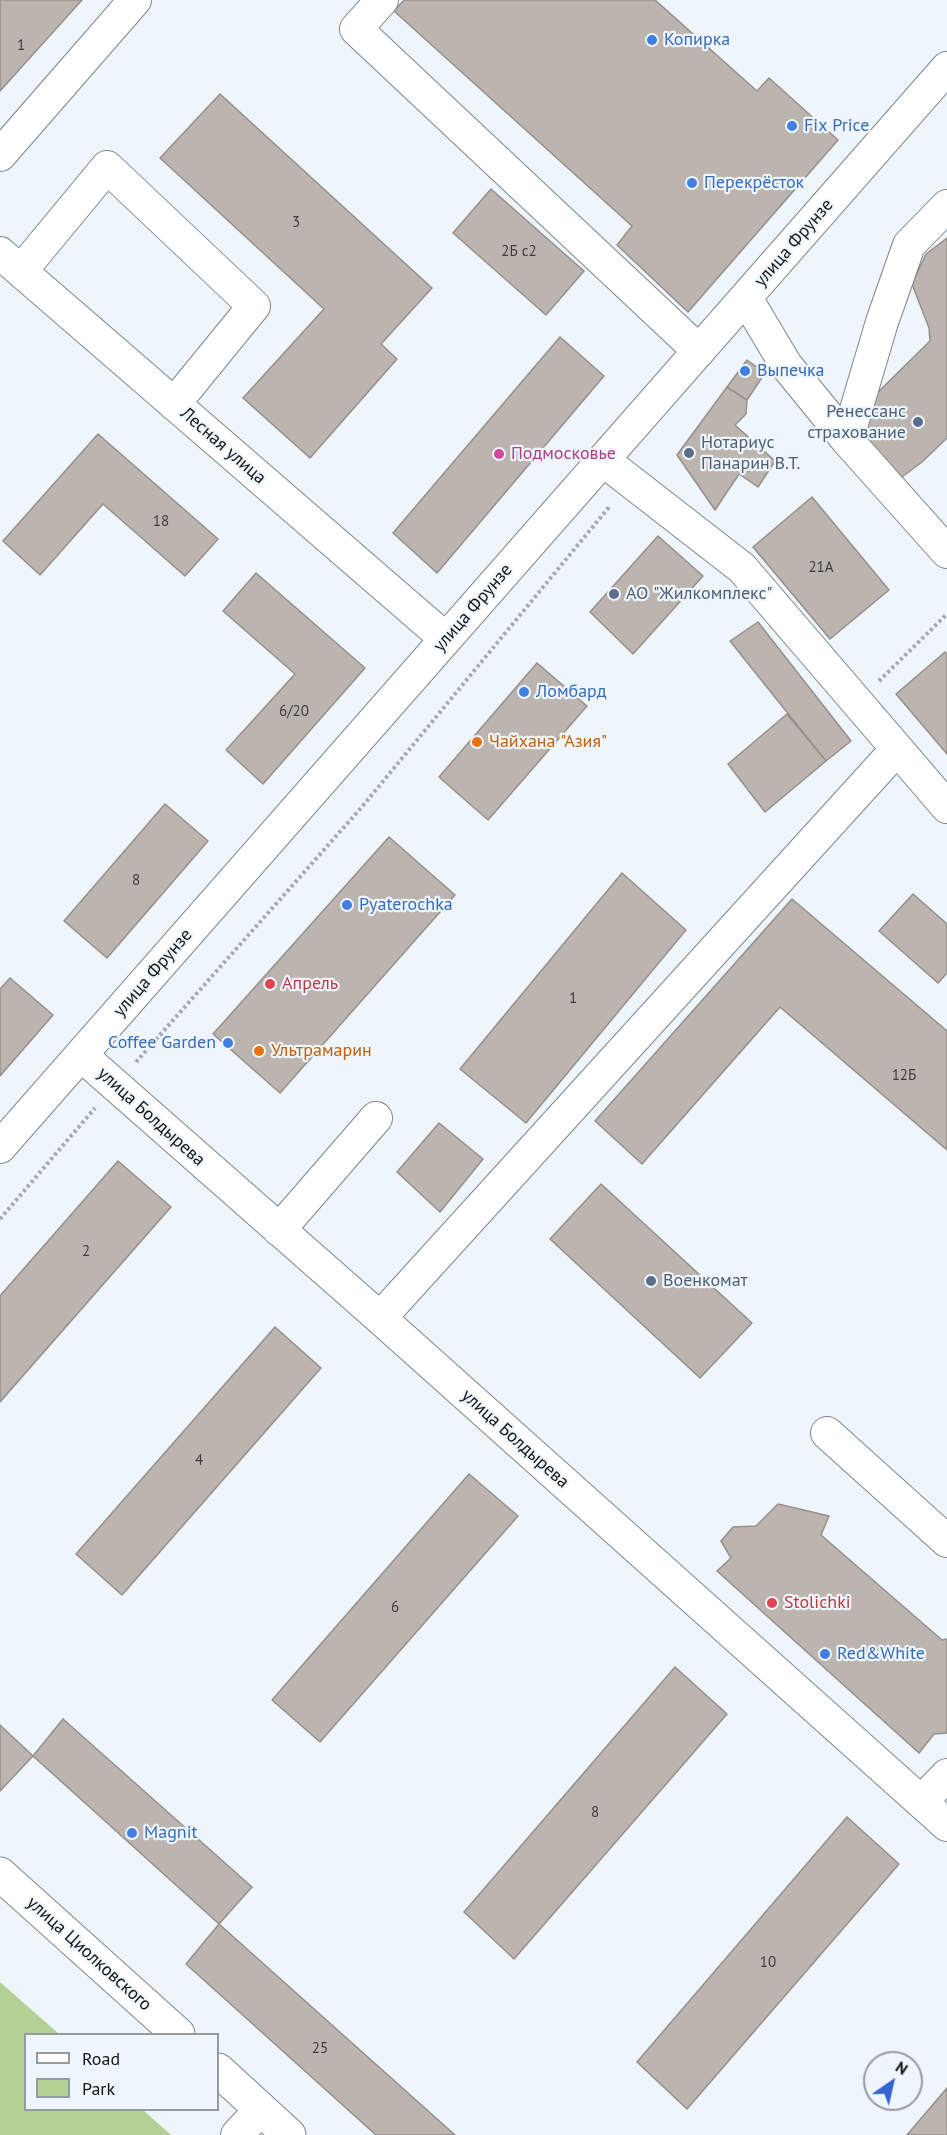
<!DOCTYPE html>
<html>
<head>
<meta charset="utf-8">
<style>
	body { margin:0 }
	#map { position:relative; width:947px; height:2135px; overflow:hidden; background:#eef5fb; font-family:"PT Sans",sans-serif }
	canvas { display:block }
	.legend { position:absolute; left:24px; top:2033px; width:195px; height:78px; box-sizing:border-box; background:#eef5fb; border:2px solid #969ba0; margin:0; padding:8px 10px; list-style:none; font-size:18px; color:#131517 }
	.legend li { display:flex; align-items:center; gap:12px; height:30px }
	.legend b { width:30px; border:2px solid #969ba0 }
	.north { position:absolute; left:863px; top:2051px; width:60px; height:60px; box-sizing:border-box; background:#eef5fb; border:2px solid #969ba0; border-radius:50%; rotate:34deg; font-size:16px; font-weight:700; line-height:24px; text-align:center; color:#131517 }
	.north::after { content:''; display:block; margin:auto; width:21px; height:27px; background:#3563d3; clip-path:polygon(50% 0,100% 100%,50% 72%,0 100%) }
</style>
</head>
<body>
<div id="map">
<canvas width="947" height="2135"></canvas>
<ul class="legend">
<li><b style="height:8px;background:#fff"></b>Road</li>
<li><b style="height:16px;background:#b3d095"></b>Park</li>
</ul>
<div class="north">N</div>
</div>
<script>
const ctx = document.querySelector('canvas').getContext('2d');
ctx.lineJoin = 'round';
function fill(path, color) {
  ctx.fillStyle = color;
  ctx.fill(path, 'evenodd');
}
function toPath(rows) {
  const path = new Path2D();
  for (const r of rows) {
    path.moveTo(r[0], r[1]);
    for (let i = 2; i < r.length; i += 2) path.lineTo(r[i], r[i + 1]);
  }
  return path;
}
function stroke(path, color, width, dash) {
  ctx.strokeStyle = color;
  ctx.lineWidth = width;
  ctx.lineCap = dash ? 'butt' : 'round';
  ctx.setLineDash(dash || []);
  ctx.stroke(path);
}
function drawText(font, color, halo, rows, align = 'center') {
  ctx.font = font + ' "PT Sans",sans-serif';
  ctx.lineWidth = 4.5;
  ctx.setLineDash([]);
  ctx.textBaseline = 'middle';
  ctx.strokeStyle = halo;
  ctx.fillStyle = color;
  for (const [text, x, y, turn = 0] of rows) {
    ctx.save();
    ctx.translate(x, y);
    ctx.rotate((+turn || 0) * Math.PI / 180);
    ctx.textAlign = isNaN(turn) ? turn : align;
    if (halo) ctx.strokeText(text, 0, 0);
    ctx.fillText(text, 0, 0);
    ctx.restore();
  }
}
fill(toPath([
	[0,1982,59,2034,26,2034,26,2110,143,2110,171,2135,0,2135]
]), '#b3d095');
const building = toPath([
	[0,0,82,0,0,91,0,0],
	[404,0,655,0,757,91,769,78,838,140,688,312,617,245,632,226,394,11,404,0],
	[220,94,432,288,381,344,397,359,310,458,243,398,324,309,160,158,220,94],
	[491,189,584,271,546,315,453,233,491,189],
	[947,238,947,438,922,462,898,480,853,437,866,404,930,341,929,328,912,284,926,254,947,238],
	[560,337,604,376,437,573,393,533,560,337],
	[747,360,765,373,747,400,727,387,747,360],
	[727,387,747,400,746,414,735,425,775,461,758,487,739,474,715,510,677,455,727,387],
	[98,434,218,539,185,576,103,504,40,575,3,541,98,434],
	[812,497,889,590,830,639,753,547,812,497],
	[658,536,703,576,633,654,590,612,658,536],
	[256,573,365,668,263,784,226,750,295,674,223,611,256,573],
	[758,622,851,741,826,761,730,641,758,622],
	[945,652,947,654,947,754,896,694,945,652],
	[537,663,587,706,488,820,439,777,537,663],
	[787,714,826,761,765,812,728,764,787,714],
	[165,804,208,841,107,958,64,921,165,804],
	[389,837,455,895,280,1093,213,1034,389,837],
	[622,873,686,930,526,1123,460,1069,622,873],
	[913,894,947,924,947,973,938,983,879,931,913,894],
	[792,899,947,1031,947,1150,780,1007,642,1164,595,1121,792,899],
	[10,978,53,1015,0,1076,0,989,10,978],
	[439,1123,483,1159,440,1212,397,1172,439,1123],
	[118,1161,171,1207,0,1402,0,1296,118,1161],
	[601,1184,752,1323,700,1378,550,1239,601,1184],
	[275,1327,321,1368,122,1595,76,1554,275,1327],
	[469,1474,518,1516,320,1742,272,1700,469,1474],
	[778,1504,829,1516,821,1535,942,1640,947,1639,947,1733,934,1734,919,1753,717,1571,731,1558,721,1541,733,1527,756,1526,778,1504],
	[675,1667,727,1714,514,1959,464,1912,675,1667],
	[63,1719,252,1887,219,1924,33,1756,63,1719],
	[0,1725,33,1756,0,1791,0,1725],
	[847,1817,899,1864,687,2109,637,2062,847,1817],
	[219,1924,455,2135,376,2135,186,1964,219,1924],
	[947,2088,947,2135,907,2135,947,2088]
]);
fill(building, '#bbb4af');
stroke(building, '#968f8b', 1.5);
const minor = toPath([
	[382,0,356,29,699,351],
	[0,155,135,0],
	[0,253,446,639],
	[21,271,107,167,254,306,174,404],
	[746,298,786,365,847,440,947,552],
	[847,440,882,322,909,245,947,206],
	[603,460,742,568,947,807],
	[81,1055,380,1318,947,1825],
	[0,1147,947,68],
	[279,1230,376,1118],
	[380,1318,897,749],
	[827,1433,947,1541],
	[921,1802,947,1775],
	[237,2135,261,2109]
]);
const major = toPath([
	[0,1874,178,2034],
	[218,2070,289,2135]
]);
stroke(minor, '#7f858b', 34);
stroke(major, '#7f858b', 35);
stroke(toPath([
	[879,681,947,614],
	[136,1062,361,808,610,506],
	[0,1219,95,1108]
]), '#a4a9ae', 4, [3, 3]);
stroke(minor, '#fff', 32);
stroke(major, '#fff', 33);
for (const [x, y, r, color] of [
	[652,40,6,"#3f7fe0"],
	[792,126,6,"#3f7fe0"],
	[692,183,6,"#3f7fe0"],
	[745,371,6,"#3f7fe0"],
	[918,422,6,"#5c6f8a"],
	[689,453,6,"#5c6f8a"],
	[499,454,6,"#d1479c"],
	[614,594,6,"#5c6f8a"],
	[524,692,6,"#3f7fe0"],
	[477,742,6,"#e8710a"],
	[347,905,6,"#3f7fe0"],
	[270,984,6,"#e0444e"],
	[228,1043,6,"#3f7fe0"],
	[259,1051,6,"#e8710a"],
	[651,1281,6,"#5c6f8a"],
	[772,1603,6,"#e0444e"],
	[825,1654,6,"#3f7fe0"],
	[132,1833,6,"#3f7fe0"]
]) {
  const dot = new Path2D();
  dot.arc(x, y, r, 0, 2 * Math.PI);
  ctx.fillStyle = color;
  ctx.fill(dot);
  stroke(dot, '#eef5fb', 2);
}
drawText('15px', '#3d3d3d', null, [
	["1",21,46],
	["3",296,223],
	["2Б с2",519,252],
	["18",161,522],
	["21А",821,568],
	["6/20",294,712],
	["8",136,881],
	["1",573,999],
	["12Б",904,1076],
	["2",86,1252],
	["4",199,1461],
	["6",395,1608],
	["8",595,1813],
	["10",768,1963],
	["25",320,2049]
]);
drawText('18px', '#366cbe', '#eef5fb', [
	["Копирка",664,40],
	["Fix Price",804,126],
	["Перекрёсток",704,183],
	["Выпечка",757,371],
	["Ломбард",536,692],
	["Pyaterochka",359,905],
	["Coffee Garden",216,1043,"right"],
	["Red&White",837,1654],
	["Magnit",144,1833]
], 'left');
drawText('18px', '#131517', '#eef5fb', [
	["улица Фрунзе",794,243,-49],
	["Лесная улица",223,446,41],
	["улица Фрунзе",473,608,-49],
	["улица Фрунзе",153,973,-49],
	["улица Болдырева",151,1117,42],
	["улица Болдырева",515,1439,42],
	["улица Циолковского",89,1954,42]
]);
drawText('18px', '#4e5e75', '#eef5fb', [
	["Ренессанс",906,412,"right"],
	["страхование",906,433,"right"],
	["Нотариус",701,443],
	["Панарин В.Т.",701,464],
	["АО \"Жилкомплекс\"",626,594],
	["Военкомат",663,1281]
], 'left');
drawText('18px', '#b23c85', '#eef5fb', [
	["Подмосковье",511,454]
], 'left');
drawText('18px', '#c56008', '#eef5fb', [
	["Чайхана \"Азия\"",489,742],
	["Ультрамарин",271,1051]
], 'left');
drawText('18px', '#be3a42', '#eef5fb', [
	["Апрель",282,984],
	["Stolichki",784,1603]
], 'left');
</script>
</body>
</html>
